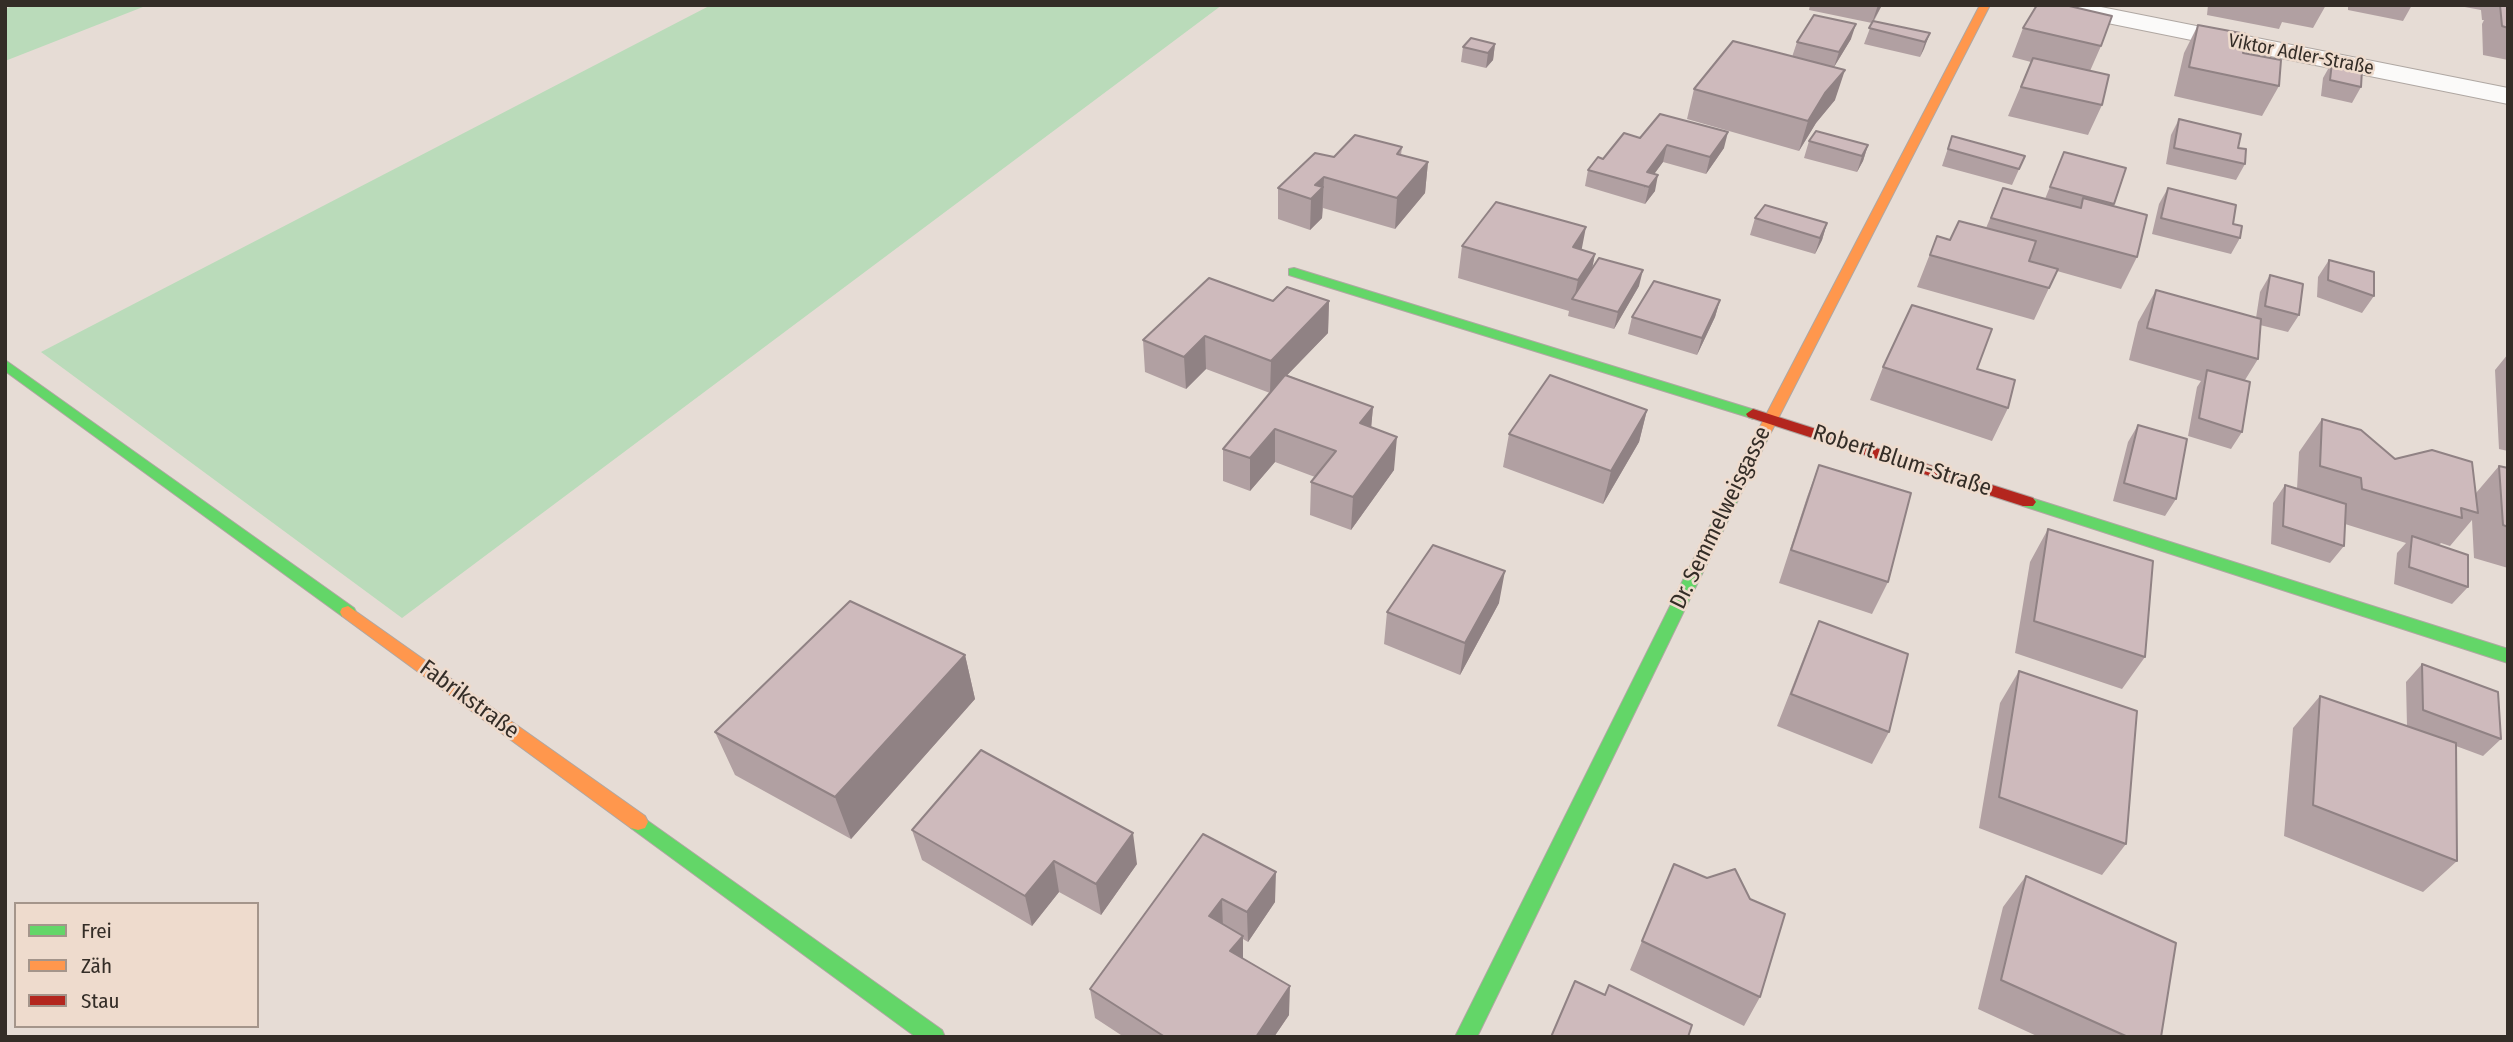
<!DOCTYPE html>
<html>
<head>
<meta charset="utf-8">
<style>
	body { margin:0 }
	#map { position:relative; width:2513px; height:1042px; overflow:hidden; background:#e6dcd5; font-family:"Fira Sans Condensed",sans-serif }
	canvas { display:block }
	.frame { position:absolute; inset:0; border:7px solid #342d27; pointer-events:none }
	.legend { position:absolute; left:14px; top:902px; width:245px; height:126px; box-sizing:border-box; background:#eedbcd; border:2px solid #a4958b; margin:0; padding:9px 12px; list-style:none; font-size:21px; color:#342d27 }
	.legend li { display:flex; align-items:center; gap:14px; height:35px }
	.legend b { width:35px; border:2px solid #a4958b }
</style>
</head>
<body>
<div id="map">
<canvas width="2513" height="1042"></canvas>
<div class="frame"></div>
<ul class="legend">
<li><b style="height:9px;background:#63d668"></b>Frei</li>
<li><b style="height:9px;background:#ff974d"></b>Zäh</li>
<li><b style="height:9px;background:#b3261e"></b>Stau</li>
</ul>
</div>
<script>
const ctx = document.querySelector('canvas').getContext('2d');
ctx.lineJoin = 'round';
function fill(path, color) {
  ctx.fillStyle = color;
  ctx.fill(path, 'evenodd');
}
function toPath(rows) {
  const path = new Path2D();
  for (const r of rows) {
    path.moveTo(r[0], r[1]);
    for (let i = 2; i < r.length; i += 2) path.lineTo(r[i], r[i + 1]);
  }
  return path;
}
function stroke(path, color, width, dash) {
  ctx.strokeStyle = color;
  ctx.lineWidth = width;
  ctx.lineCap = dash ? 'butt' : 'round';
  ctx.setLineDash(dash || []);
  ctx.stroke(path);
}
function drawText(font, color, halo, rows, align = 'center') {
  ctx.font = font + ' "Fira Sans Condensed",sans-serif';
  ctx.lineWidth = 5;
  ctx.setLineDash([]);
  ctx.textBaseline = 'middle';
  ctx.strokeStyle = halo;
  ctx.fillStyle = color;
  for (const [text, x, y, turn = 0] of rows) {
    ctx.save();
    ctx.translate(x, y);
    ctx.rotate((+turn || 0) * Math.PI / 180);
    ctx.textAlign = isNaN(turn) ? turn : align;
    if (halo) ctx.strokeText(text, 0, 0);
    ctx.fillText(text, 0, 0);
    ctx.restore();
  }
}
fill(toPath([
	[15,5,148,5,5,61,5,9],
	[711,5,1222,5,402,618,41,352]
]), '#badbba');
const street = toPath([
	[2041,5,2091,5,2508,88,2508,104,2053,12,2044,10,2041,5]
]);
const fast = toPath([
	[1294,268,1758,411,1760,414,1753,419,1748,417,1289,275,1289,269,1294,268],
	[5,360,354,608,356,612,354,616,342,616,5,371,5,360],
	[1760,435,1767,440,1477,1037,1455,1037,1753,440,1760,435],
	[2028,497,2508,649,2508,663,2023,506,2020,502,2023,498,2028,497],
	[638,814,942,1030,945,1037,916,1037,631,828,628,822,631,816,638,814]
]);
const slow = toPath([
	[1980,5,1990,5,1767,440,1765,443,1755,443,1753,440,1980,5],
	[348,606,645,816,648,822,645,828,638,830,631,828,342,616,340,612,342,608,348,606]
]);
const jam = toPath([
	[1753,409,2033,498,2036,502,2033,506,2023,506,1748,417,1746,414,1753,409]
]);
stroke(street, '#afa7a2', 2);
stroke(fast, '#afa7a2', 2);
stroke(slow, '#afa7a2', 2);
stroke(jam, '#afa7a2', 2);
fill(street, '#fbfaf9');
fill(fast, '#63d668');
fill(slow, '#ff974d');
fill(jam, '#b3261e');
fill(toPath([
	[1810,5,1882,5,1874,21,1930,33,1920,57,1864,44,1872,23,1809,10],
	[2208,5,2326,5,2313,28,2282,22,2279,29,2207,15],
	[2348,5,2412,5,2403,21,2348,10],
	[2454,5,2508,5,2508,60,2483,55,2482,24,2484,20,2482,20,2481,10],
	[2198,25,2243,53,2279,86,2262,116,2174,96,2184,53],
	[2023,28,2101,46,2090,71,2102,105,2088,135,2008,116,2031,62,2012,57],
	[1851,39,1834,67,1835,100,1816,123,1799,151,1687,119,1694,89,1792,57,1797,42],
	[1495,44,1493,60,1486,68,1461,62,1463,47],
	[2332,62,2361,87,2352,103,2321,96,2323,78],
	[2179,119,2238,148,2245,164,2236,180,2166,164,2171,135],
	[1952,136,2025,156,2012,185,1942,166],
	[1640,138,1724,148,1706,174,1663,162,1654,174,1655,191,1645,204,1585,186,1588,170],
	[1809,141,1868,145,1863,161,1857,172,1804,158],
	[1402,147,1401,155,1428,162,1425,193,1395,229,1323,208,1322,218,1310,230,1278,219,1278,188,1334,157],
	[2064,152,2126,168,2113,206,2137,257,2121,289,2057,271,2034,320,1917,287,1937,236,1950,240,1986,228,2003,188,2045,199],
	[2168,188,2233,224,2240,238,2231,254,2152,234,2159,204],
	[1755,218,1827,223,1822,240,1815,254,1750,235],
	[1462,246,1582,250,1595,254,1592,267,1639,286,1614,329,1568,316,1569,311,1458,278],
	[2329,260,2374,296,2362,313,2317,297,2318,277],
	[2270,275,2299,315,2288,332,2260,325,2258,359,2245,380,2242,432,2231,449,2188,436,2197,387,2201,381,2129,360,2138,322,2156,290,2256,318,2260,292],
	[1720,300,1715,317,1697,355,1628,334,1632,317],
	[1273,301,1329,301,1328,333,1287,375,1373,407,1371,428,1394,470,1351,530,1310,515,1311,482,1315,477,1275,462,1250,491,1223,481,1223,449,1270,393,1206,369,1186,389,1145,372,1143,340],
	[2508,354,2508,451,2499,449,2495,370],
	[1883,367,2008,408,1992,441,1870,400],
	[1647,410,1639,442,1603,504,1503,467,1509,434],
	[2322,419,2395,459,2476,493,2499,466,2508,468,2508,568,2474,558,2472,520,2450,546,2441,543,2439,545,2468,587,2452,604,2394,584,2397,553,2406,543,2345,524,2344,546,2330,563,2271,544,2273,503,2285,485,2297,489,2299,452],
	[2138,425,2176,499,2165,516,2113,501,2128,442],
	[1819,465,1888,582,1872,614,1779,583,1807,497],
	[2048,529,2145,657,2122,689,2015,653,2030,562],
	[1499,603,1460,675,1384,644,1387,612],
	[1819,621,1889,732,1872,764,1777,726,1805,654],
	[965,655,975,699,851,839,735,775,715,732],
	[2422,664,2501,739,2483,756,2456,746,2457,861,2423,892,2284,836,2293,728,2320,696,2407,726,2406,682],
	[2019,671,2126,844,2102,875,1979,828,2000,703],
	[912,830,1137,864,1101,915,1059,892,1032,926,922,860],
	[1203,834,1275,902,1248,942,1243,939,1243,958,1289,1015,1274,1037,1124,1037,1095,1018,1090,989],
	[2026,876,2161,1037,2039,1037,1978,1009,2003,907],
	[1642,941,1760,997,1744,1026,1630,970]
]), '#b1a0a2');
fill(toPath([
	[1878,5,1882,5,1872,23],
	[1856,24,1851,39,1834,67,1839,52],
	[1930,33,1924,49,1920,57,1925,42],
	[1495,44,1493,60,1486,68,1488,53],
	[1845,70,1835,100,1816,123,1799,151,1808,121,1825,93],
	[1728,132,1724,148,1706,174,1710,157],
	[1667,145,1663,162,1644,188,1647,172],
	[1868,145,1863,161,1857,172,1862,156],
	[1428,162,1425,193,1395,229,1397,198],
	[1658,175,1655,191,1645,204,1649,187],
	[1324,177,1322,218,1310,230,1311,199,1315,185],
	[1827,223,1822,240,1815,254,1820,238],
	[1586,227,1580,258,1567,279,1573,247],
	[1595,254,1589,285,1574,299,1578,280],
	[1643,270,1639,286,1614,329,1618,312],
	[1720,300,1715,317,1697,355,1702,338],
	[1329,301,1328,333,1270,393,1271,361],
	[1205,336,1206,369,1186,389,1184,357],
	[1373,407,1370,440,1360,423],
	[1647,410,1639,442,1603,504,1611,471],
	[1275,429,1275,462,1250,491,1250,458],
	[1397,437,1394,470,1351,530,1353,497],
	[1505,571,1499,603,1460,675,1465,643],
	[965,655,975,699,851,839,835,797],
	[1133,833,1137,864,1101,915,1096,884],
	[1054,861,1059,892,1032,926,1025,896],
	[1276,872,1275,902,1248,942,1247,912],
	[1222,899,1223,929,1209,916],
	[1243,936,1243,965,1230,951],
	[1290,986,1289,1015,1274,1037,1256,1037]
]), '#908284');
const building = toPath([
	[2037,5,2065,5,2112,16,2101,46,2023,28,2037,5],
	[2500,5,2508,5,2508,28,2502,26,2500,5],
	[1814,15,1856,24,1839,52,1797,42,1814,15],
	[1873,21,1930,33,1925,42,1869,28,1873,21],
	[2198,25,2246,34,2243,53,2281,60,2279,86,2189,67,2198,25],
	[1471,38,1495,44,1488,53,1463,47,1471,38],
	[1733,41,1845,70,1825,93,1808,121,1694,89,1733,41],
	[2033,58,2109,75,2102,105,2021,87,2033,58],
	[2332,62,2362,69,2361,87,2330,80,2332,62],
	[1660,114,1728,132,1710,157,1667,145,1647,172,1658,175,1649,187,1588,170,1598,157,1603,159,1624,133,1640,138,1660,114],
	[2179,119,2241,134,2238,148,2246,149,2245,164,2174,148,2179,119],
	[1816,131,1868,145,1862,156,1809,141,1816,131],
	[1355,135,1402,147,1397,154,1428,162,1397,198,1324,177,1315,185,1323,187,1311,199,1278,188,1315,153,1334,157,1355,135],
	[1952,136,2025,156,2019,169,1948,149,1952,136],
	[2064,152,2126,168,2114,204,2050,187,2064,152],
	[2003,188,2081,208,2083,198,2147,215,2137,257,1991,218,2003,188],
	[2168,188,2236,205,2233,224,2242,226,2240,238,2161,218,2168,188],
	[1496,202,1586,227,1573,247,1595,254,1578,280,1462,246,1496,202],
	[1765,205,1827,223,1820,238,1755,218,1765,205],
	[1959,221,2036,241,2029,261,2058,269,2049,288,1930,255,1937,236,1950,240,1959,221],
	[1599,258,1643,270,1618,312,1572,299,1599,258],
	[2329,260,2374,272,2374,296,2328,280,2329,260],
	[2270,275,2303,284,2299,315,2265,306,2270,275],
	[1209,278,1273,301,1287,287,1329,301,1271,361,1205,336,1184,357,1143,340,1209,278],
	[1654,281,1720,300,1702,338,1632,317,1654,281],
	[2156,290,2261,319,2258,359,2147,328,2156,290],
	[1912,305,1992,329,1977,369,2015,380,2008,408,1883,367,1912,305],
	[2207,370,2250,382,2242,432,2199,418,2207,370],
	[1285,375,1373,407,1360,423,1397,437,1353,497,1311,482,1336,451,1275,429,1250,458,1223,449,1285,375],
	[1550,375,1647,410,1611,471,1509,434,1550,375],
	[2322,419,2361,430,2395,459,2432,450,2472,462,2478,513,2461,508,2462,518,2362,489,2361,478,2320,466,2322,419],
	[2138,425,2187,439,2176,499,2124,483,2138,425],
	[1819,465,1911,493,1888,582,1791,550,1819,465],
	[2499,466,2508,468,2508,527,2503,525,2499,466],
	[2285,485,2346,504,2344,546,2283,526,2285,485],
	[2048,529,2153,561,2145,657,2034,621,2048,529],
	[2412,536,2468,555,2468,587,2409,567,2412,536],
	[1433,545,1505,571,1465,643,1387,612,1433,545],
	[850,601,965,655,835,797,715,732,850,601],
	[1819,621,1908,654,1889,732,1791,694,1819,621],
	[2422,664,2498,692,2501,739,2423,710,2422,664],
	[2019,671,2137,711,2126,844,1999,797,2019,671],
	[2320,696,2456,743,2457,861,2313,805,2320,696],
	[981,750,1133,833,1096,884,1054,861,1025,896,912,830,981,750],
	[1203,834,1276,872,1247,912,1222,899,1209,916,1243,936,1230,951,1290,986,1256,1037,1165,1037,1090,989,1203,834],
	[1674,864,1707,878,1735,869,1750,899,1785,914,1760,997,1642,941,1674,864],
	[2026,876,2176,943,2161,1037,2128,1037,2001,980,2026,876],
	[1575,981,1605,995,1609,985,1692,1025,1688,1037,1551,1037,1575,981]
]);
fill(building, '#cebabc');
stroke(building, '#908284', 2);
drawText('19px', '#342d27', '#eedbcd', [
	["Viktor Adler-Straße",2301,55,11]
]);
drawText('23px', '#342d27', '#eedbcd', [
	["Robert Blum-Straße",1902,461,18],
	["Dr. Semmelweisgasse",1721,518,-64],
	["Fabrikstraße",469,700,36]
]);
</script>
</body>
</html>
